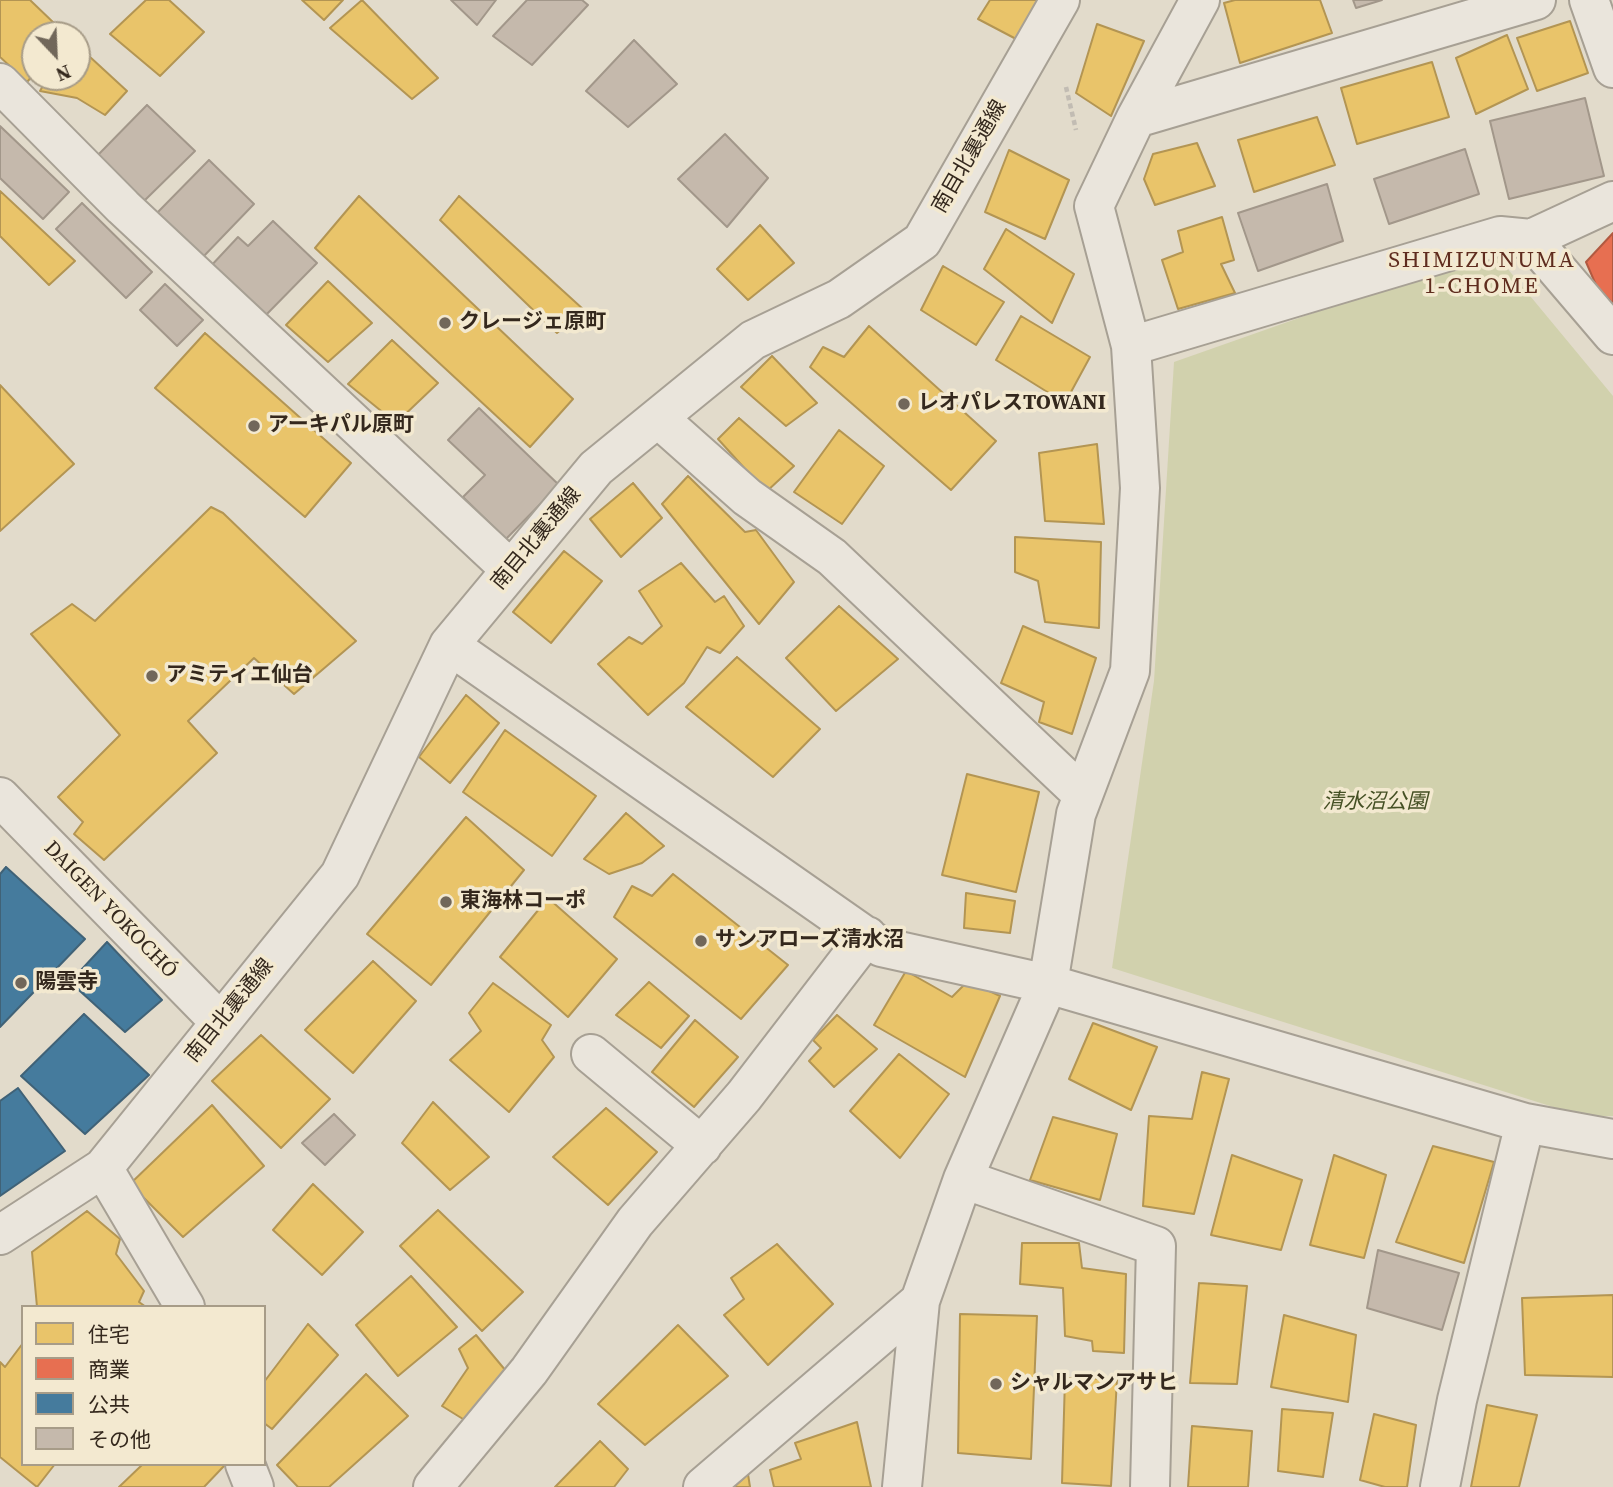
<!DOCTYPE html>
<html>
<head>
<meta charset="utf-8">
<style>
	body { margin:0 }
	#map { position:relative; width:1613px; height:1487px; overflow:hidden; background:#e2dbcb; font-family:"Source Serif 4","Noto Sans JP",serif }
	canvas { display:block }
	.legend { position:absolute; left:21px; top:1305px; width:245px; height:161px; box-sizing:border-box; background:#f3e9d0; border:2px solid #a79c88; margin:0; padding:9px 12px; list-style:none; font-size:21px; color:#34281d }
	.legend li { display:flex; align-items:center; gap:14px; height:35px }
	.legend b { width:35px; border:2px solid #a79c88 }
	.north { position:absolute; left:21px; top:21px; width:70px; height:70px; box-sizing:border-box; background:#f3e9d0; border:2px solid #a79c88; border-radius:50%; rotate:157deg; font-size:19px; font-weight:700; line-height:28px; text-align:center; color:#34281d }
	.north::after { content:''; display:block; margin:auto; width:24px; height:32px; background:#71675a; clip-path:polygon(50% 0,100% 100%,50% 72%,0 100%) }
</style>
</head>
<body>
<div id="map">
<canvas width="1613" height="1487"></canvas>
<ul class="legend">
<li><b style="height:19px;background:#e9c46a"></b>住宅</li>
<li><b style="height:19px;background:#e76f51"></b>商業</li>
<li><b style="height:19px;background:#457b9d"></b>公共</li>
<li><b style="height:19px;background:#c5b9ac"></b>その他</li>
</ul>
<div class="north">N</div>
</div>
<script>
const ctx = document.querySelector('canvas').getContext('2d');
ctx.lineJoin = 'round';
function fill(path, color) {
  ctx.fillStyle = color;
  ctx.fill(path, 'evenodd');
}
function toPath(rows) {
  const path = new Path2D();
  for (const r of rows) {
    path.moveTo(r[0], r[1]);
    for (let i = 2; i < r.length; i += 2) path.lineTo(r[i], r[i + 1]);
  }
  return path;
}
function stroke(path, color, width, dash) {
  ctx.strokeStyle = color;
  ctx.lineWidth = width;
  ctx.lineCap = dash ? 'butt' : 'round';
  ctx.setLineDash(dash || []);
  ctx.stroke(path);
}
function drawText(font, color, halo, rows, align = 'center') {
  ctx.font = font + ' "Source Serif 4","Noto Sans JP",serif';
  ctx.lineWidth = 7;
  ctx.setLineDash([]);
  ctx.textBaseline = 'middle';
  ctx.strokeStyle = halo;
  ctx.fillStyle = color;
  for (const [text, x, y, turn = 0] of rows) {
    ctx.save();
    ctx.translate(x, y);
    ctx.rotate((+turn || 0) * Math.PI / 180);
    ctx.textAlign = isNaN(turn) ? turn : align;
    if (halo) ctx.strokeText(text, 0, 0);
    ctx.fillText(text, 0, 0);
    ctx.restore();
  }
}
fill(toPath([
	[1492,250,1613,396,1613,1116,1585,1117,1112,968,1154,681,1174,362]
]), '#d1d1ad');
const homes = toPath([
	[0,0,30,0,56,25,48,35,35,35,35,73,27,82,0,57,0,0],
	[146,0,169,0,204,32,160,76,110,34,146,0],
	[302,0,343,0,324,20,302,0],
	[362,0,438,78,412,99,330,28,362,0],
	[990,0,1039,0,1018,40,978,19,990,0],
	[1235,0,1320,0,1332,33,1240,63,1224,3,1235,0],
	[1570,21,1588,73,1537,91,1517,38,1570,21],
	[1097,24,1144,41,1111,116,1076,93,1097,24],
	[1507,35,1528,89,1476,114,1456,58,1507,35],
	[77,45,127,91,105,115,77,98,40,91,48,77,77,77,77,45],
	[1432,62,1449,117,1357,144,1341,88,1432,62],
	[1317,117,1335,165,1254,192,1238,140,1317,117],
	[1197,143,1215,186,1155,205,1144,179,1153,154,1197,143],
	[1009,150,1069,180,1045,239,985,212,1009,150],
	[0,191,75,261,49,285,0,236,0,191],
	[359,196,573,399,530,447,315,248,359,196],
	[459,196,584,310,557,333,440,220,459,196],
	[1222,217,1234,260,1221,264,1235,293,1178,309,1162,260,1183,252,1178,231,1222,217],
	[760,225,794,263,748,300,717,269,760,225],
	[1006,229,1074,274,1052,323,984,269,1006,229],
	[943,266,1004,302,976,345,921,310,943,266],
	[328,281,372,323,328,362,286,325,328,281],
	[1021,316,1090,357,1065,403,996,360,1021,316],
	[869,326,996,441,951,490,810,367,823,347,844,357,869,326],
	[205,333,351,463,305,517,155,388,205,333],
	[392,340,438,383,396,423,348,384,392,340],
	[772,356,817,403,786,426,741,387,772,356],
	[0,385,74,464,0,531,0,385],
	[739,418,794,466,766,492,718,439,739,418],
	[839,430,884,466,842,524,794,492,839,430],
	[1097,444,1104,524,1045,521,1039,453,1097,444],
	[688,476,745,532,756,530,794,582,759,624,662,504,688,476],
	[633,483,662,518,621,557,590,519,633,483],
	[211,507,223,513,356,641,294,694,254,658,188,721,217,753,104,860,74,834,83,822,58,797,120,735,31,634,72,604,95,621,211,507],
	[1015,537,1101,542,1099,628,1045,622,1038,581,1015,572,1015,537],
	[564,551,602,581,551,643,513,612,564,551],
	[681,563,715,602,724,596,744,626,720,653,707,647,684,683,648,715,598,664,629,637,642,644,662,626,639,591,681,563],
	[839,606,898,659,836,711,786,658,839,606],
	[1023,626,1096,658,1072,734,1039,722,1044,702,1001,683,1023,626],
	[737,657,820,729,773,777,686,707,737,657],
	[466,695,499,723,450,783,419,757,466,695],
	[505,730,596,796,552,856,463,792,505,730],
	[967,774,1039,792,1016,892,942,875,967,774],
	[626,813,664,846,642,863,609,874,584,859,626,813],
	[466,817,524,870,431,985,367,934,466,817],
	[673,874,788,965,741,1019,614,917,632,886,652,896,673,874],
	[966,893,1015,901,1010,933,964,928,966,893],
	[548,898,617,959,568,1017,500,957,548,898],
	[373,961,416,1001,353,1073,305,1030,373,961],
	[906,971,952,997,968,981,1000,996,965,1077,874,1025,906,971],
	[649,982,689,1016,661,1048,616,1015,649,982],
	[493,983,551,1025,542,1040,554,1057,509,1112,450,1060,481,1031,469,1013,493,983],
	[837,1015,877,1049,834,1087,809,1061,821,1048,813,1040,837,1015],
	[695,1020,738,1057,694,1107,652,1072,695,1020],
	[1093,1023,1157,1047,1131,1110,1069,1079,1093,1023],
	[261,1035,330,1099,281,1148,212,1081,261,1035],
	[899,1054,949,1094,900,1158,850,1111,899,1054],
	[1202,1072,1229,1079,1194,1214,1143,1206,1149,1116,1192,1119,1202,1072],
	[433,1102,489,1157,450,1190,402,1143,433,1102],
	[212,1105,264,1166,183,1237,130,1184,212,1105],
	[606,1108,657,1152,608,1205,553,1157,606,1108],
	[1053,1117,1117,1134,1100,1200,1030,1180,1053,1117],
	[1433,1146,1494,1162,1464,1263,1396,1242,1433,1146],
	[1232,1155,1302,1180,1281,1250,1211,1235,1232,1155],
	[1334,1155,1386,1175,1364,1258,1310,1245,1334,1155],
	[313,1184,363,1232,322,1275,273,1230,313,1184],
	[438,1210,523,1292,482,1331,400,1246,438,1210],
	[87,1211,120,1239,116,1254,144,1291,139,1302,146,1307,37,1307,32,1252,87,1211],
	[1022,1243,1079,1243,1082,1268,1126,1274,1124,1353,1093,1351,1092,1341,1065,1336,1063,1288,1020,1284,1022,1243],
	[777,1244,833,1304,768,1365,724,1315,744,1299,731,1278,777,1244],
	[411,1276,457,1327,398,1376,356,1325,411,1276],
	[1199,1283,1247,1286,1237,1384,1190,1383,1199,1283],
	[1613,1295,1613,1377,1525,1375,1522,1298,1613,1295],
	[960,1314,1037,1316,1031,1459,958,1453,960,1314],
	[1284,1315,1356,1335,1348,1402,1271,1387,1284,1315],
	[308,1324,338,1355,272,1429,264,1423,264,1382,308,1324],
	[678,1325,728,1376,645,1445,598,1404,678,1325],
	[476,1335,506,1371,471,1424,442,1406,468,1368,459,1349,476,1335],
	[23,1343,23,1464,55,1464,37,1487,0,1457,0,1362,5,1367,23,1343],
	[366,1374,408,1416,329,1487,298,1487,277,1465,366,1374],
	[1065,1378,1117,1379,1111,1486,1062,1483,1065,1378],
	[1487,1405,1537,1415,1519,1487,1471,1487,1487,1405],
	[1282,1409,1333,1413,1323,1477,1278,1471,1282,1409],
	[1374,1414,1416,1425,1407,1487,1385,1487,1360,1480,1374,1414],
	[857,1422,871,1487,774,1487,770,1470,801,1459,795,1443,857,1422],
	[1192,1426,1252,1431,1248,1487,1188,1487,1192,1426],
	[600,1441,628,1469,614,1487,555,1487,600,1441],
	[143,1464,222,1464,224,1466,204,1487,119,1487,143,1464],
	[748,1474,750,1487,734,1487,748,1474]
]);
fill(homes, '#e9c46a');
stroke(homes, '#b39553', 2);
const shops = toPath([
	[1613,233,1613,304,1596,285,1586,262,1613,233]
]);
fill(shops, '#e76f51');
stroke(shops, '#b15a41', 2);
const public = toPath([
	[6,867,85,939,0,1027,0,874,6,867],
	[107,942,162,1000,125,1032,70,982,107,942],
	[84,1014,149,1075,85,1134,21,1076,84,1014],
	[18,1088,65,1151,0,1196,0,1101,18,1088]
]);
fill(public, '#457b9d');
stroke(public, '#406277', 2);
const building = toPath([
	[451,0,496,0,477,25,451,0],
	[527,0,582,0,588,5,532,65,493,36,527,0],
	[1353,0,1382,0,1356,8,1353,0],
	[634,40,677,84,628,127,586,91,634,40],
	[1585,98,1604,176,1509,199,1490,121,1585,98],
	[147,105,195,151,142,203,96,157,147,105],
	[0,126,69,192,43,219,0,178,0,126],
	[725,134,768,178,727,227,678,179,725,134],
	[1465,149,1479,194,1389,224,1374,179,1465,149],
	[209,160,254,204,202,258,156,214,209,160],
	[1327,184,1343,241,1258,271,1238,213,1327,184],
	[82,203,152,272,126,298,56,229,82,203],
	[273,221,317,263,262,319,209,268,238,237,248,246,273,221],
	[165,284,203,320,177,346,140,310,165,284],
	[479,408,559,485,506,539,463,497,485,475,448,440,479,408],
	[334,1114,355,1135,325,1165,302,1143,334,1114],
	[1378,1250,1459,1273,1442,1330,1367,1308,1378,1250]
]);
fill(building, '#c5b9ac');
stroke(building, '#a2978a', 2);
const minor = toPath([
	[1589,0,1613,68],
	[0,83,123,207,511,570],
	[1136,118,1536,0],
	[1531,239,1613,201],
	[1131,346,1094,206,1136,118,1200,0],
	[658,418,747,497,832,557,1083,795],
	[449,645,881,947,1048,984,1525,1123,1613,1139],
	[0,797,220,1022],
	[591,1054,702,1146],
	[103,1168,185,1307],
	[963,1179,1156,1246,1150,1487],
	[0,1235,103,1168,340,875,449,645,596,468,753,340,839,299,922,241,1060,0],
	[245,1464,254,1487],
	[433,1487,529,1371,635,1222,744,1096,867,936],
	[703,1487,920,1301],
	[902,1487,920,1301,963,1179,1048,984,1076,814,1130,671,1140,488,1131,346,1500,236,1531,239,1613,335],
	[1440,1487,1457,1400,1525,1123]
]);
stroke(minor, '#a7a094', 42);
stroke(toPath([
	[1066,87,1076,130]
]), '#c2bcb3', 4.5, [5, 3.5]);
stroke(minor, '#eae5dc', 38);
for (const [x, y, r, color] of [
	[445,323,7,"#71675a"],
	[904,404,7,"#71675a"],
	[254,426,7,"#71675a"],
	[152,676,7,"#71675a"],
	[446,902,7,"#71675a"],
	[701,941,7,"#71675a"],
	[21,983,7,"#71675a"],
	[996,1384,7,"#71675a"]
]) {
  const dot = new Path2D();
  dot.arc(x, y, r, 0, 2 * Math.PI);
  ctx.fillStyle = color;
  ctx.fill(dot);
  stroke(dot, '#f3e9d0', 2.5);
}
drawText('21px', '#34281d', '#f3e9d0', [
	["南目北裏通線",970,157,-60],
	["南目北裏通線",537,539,-50],
	["DAIGEN YOKOCHÓ",110,910,46],
	["南目北裏通線",230,1011,-51]
]);
drawText('bold 21px', '#34281d', '#f3e9d0', [
	["クレージェ原町",459,323],
	["レオパレスTOWANI",918,404],
	["アーキパル原町",268,426],
	["アミティエ仙台",166,676],
	["東海林コーポ",460,902],
	["サンアローズ清水沼",715,941],
	["陽雲寺",35,983],
	["シャルマンアサヒ",1010,1384]
], 'left');
drawText('italic 21px', '#455024', '#f3e9d0', [
	["清水沼公園",1375,803]
]);
ctx.letterSpacing = '2px';
drawText('23px', '#5f2c1e', '#f3e9d0', [
	["SHIMIZUNUMA",1482,261],
	["1-CHOME",1482,287]
]);
ctx.letterSpacing = '0px';
</script>
</body>
</html>
